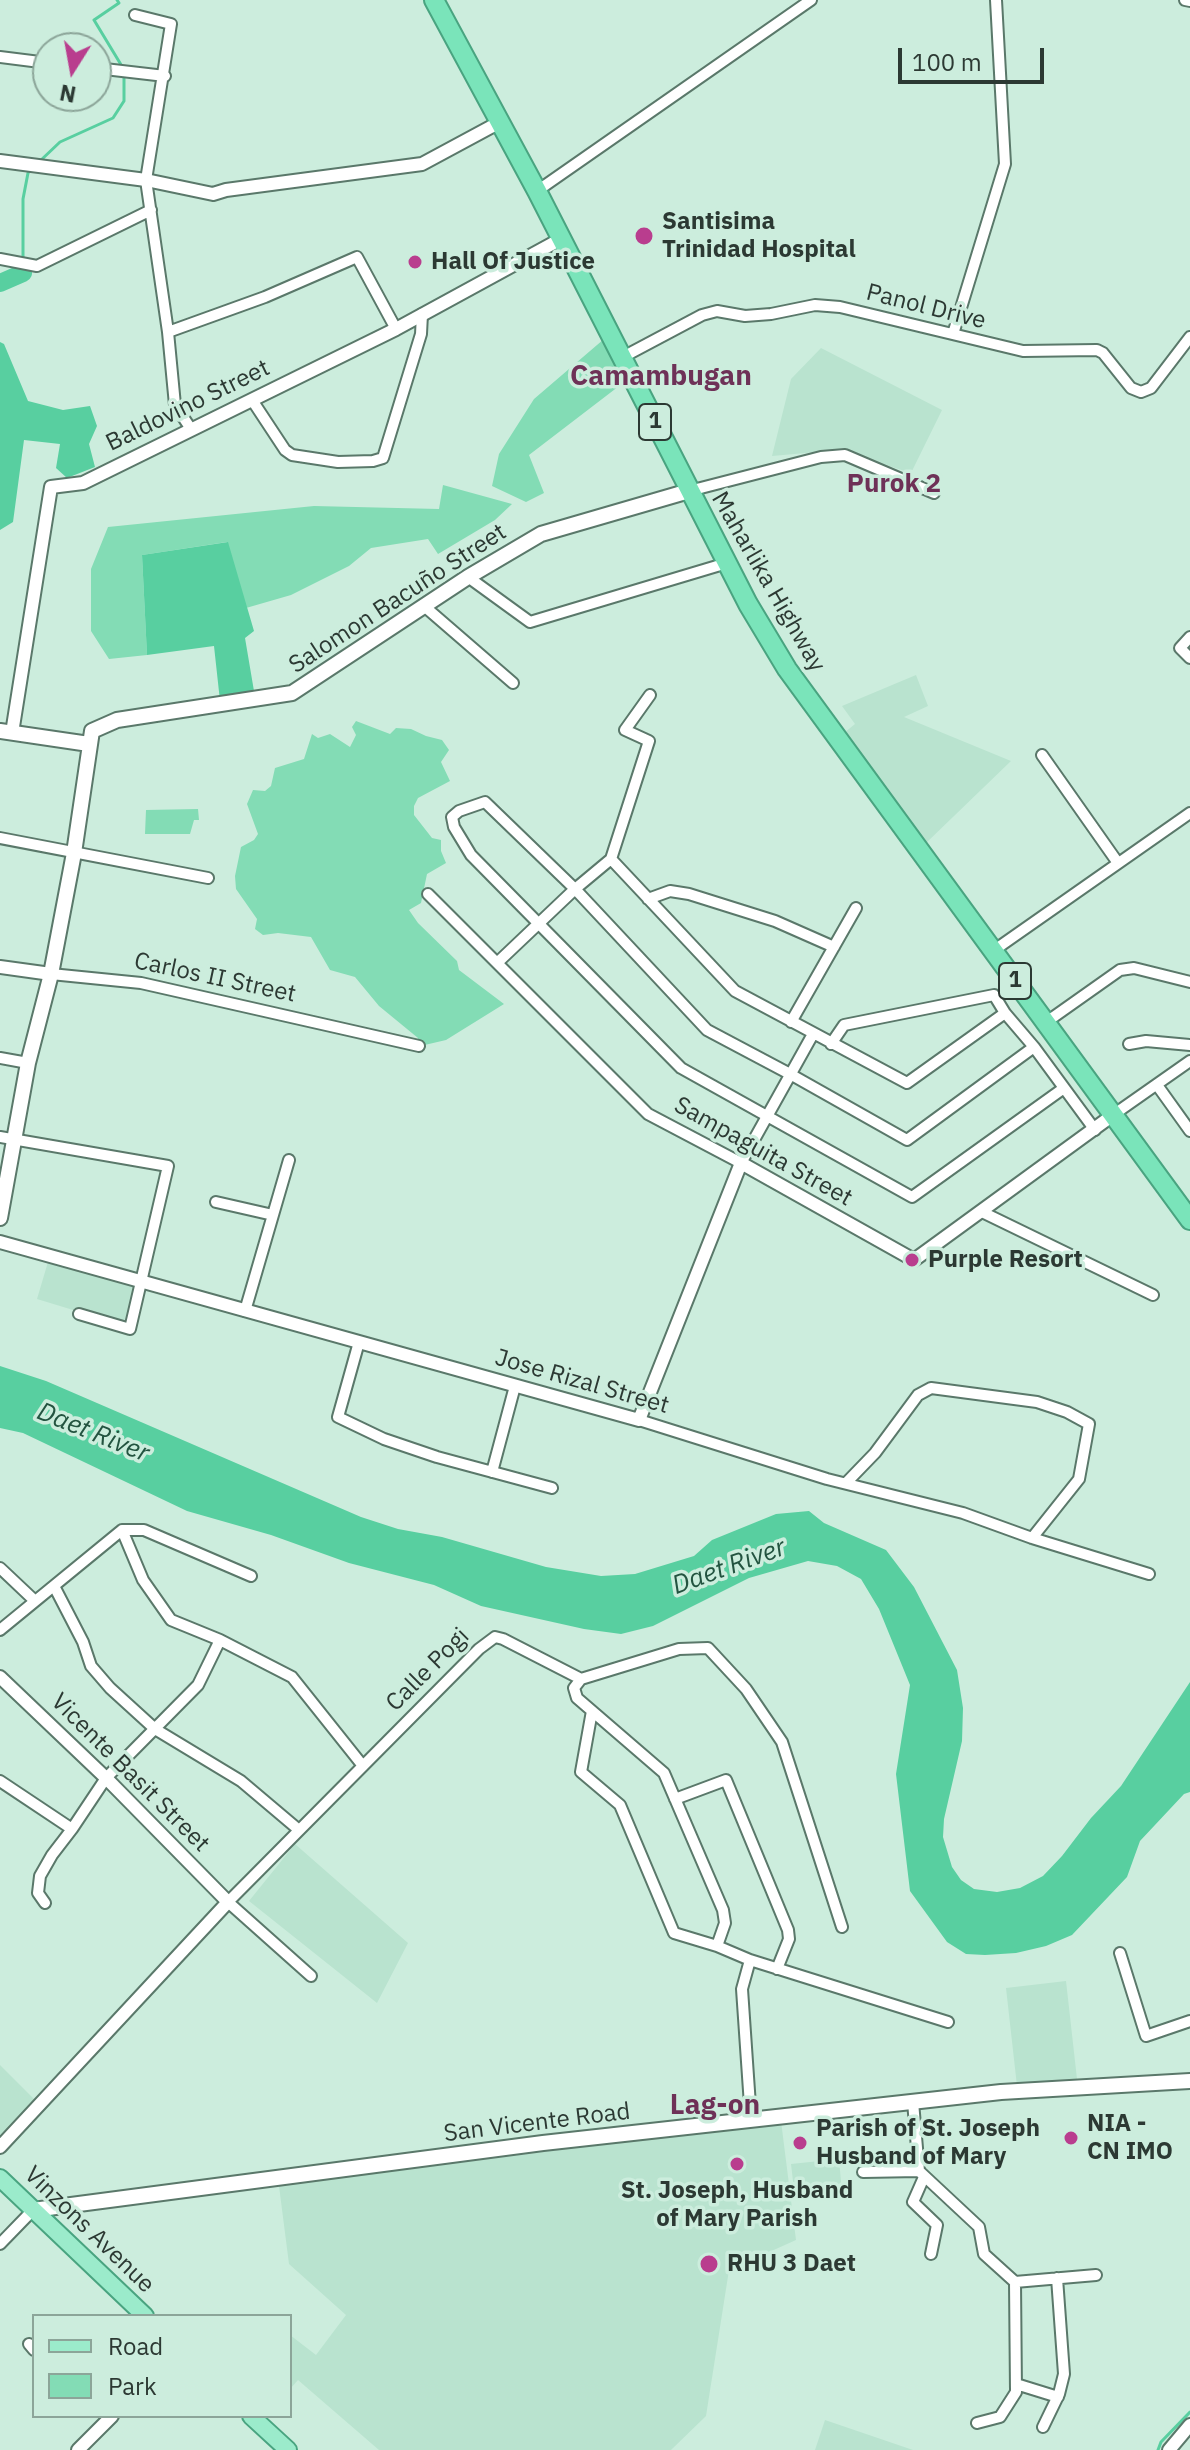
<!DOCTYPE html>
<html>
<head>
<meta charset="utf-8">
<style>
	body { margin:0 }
	#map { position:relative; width:1190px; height:2450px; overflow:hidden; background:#cceddd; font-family:"IBM Plex Sans",sans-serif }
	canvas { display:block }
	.legend { position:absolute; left:32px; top:2314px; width:260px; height:104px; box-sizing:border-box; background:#cceddd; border:2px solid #8ca599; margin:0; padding:10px 14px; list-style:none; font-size:24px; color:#2c3933 }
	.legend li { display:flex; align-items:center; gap:16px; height:40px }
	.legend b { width:40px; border:2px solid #8ca599 }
	.north { position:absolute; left:32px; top:32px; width:80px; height:80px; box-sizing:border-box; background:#cceddd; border:2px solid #8ca599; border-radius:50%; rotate:191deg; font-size:22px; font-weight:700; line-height:32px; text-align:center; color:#2c3933 }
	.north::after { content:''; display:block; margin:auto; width:28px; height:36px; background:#b93d8e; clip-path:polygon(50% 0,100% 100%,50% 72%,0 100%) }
	.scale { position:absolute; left:898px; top:48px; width:146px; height:36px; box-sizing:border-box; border:4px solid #2c3933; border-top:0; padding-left:10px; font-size:24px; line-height:28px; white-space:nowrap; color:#2c3933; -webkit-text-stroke:6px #cceddd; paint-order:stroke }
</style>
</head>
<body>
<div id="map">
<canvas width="1190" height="2450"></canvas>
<ul class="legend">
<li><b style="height:10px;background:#9bebcb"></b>Road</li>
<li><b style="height:22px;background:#83dcb5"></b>Park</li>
</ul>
<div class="north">N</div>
<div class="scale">100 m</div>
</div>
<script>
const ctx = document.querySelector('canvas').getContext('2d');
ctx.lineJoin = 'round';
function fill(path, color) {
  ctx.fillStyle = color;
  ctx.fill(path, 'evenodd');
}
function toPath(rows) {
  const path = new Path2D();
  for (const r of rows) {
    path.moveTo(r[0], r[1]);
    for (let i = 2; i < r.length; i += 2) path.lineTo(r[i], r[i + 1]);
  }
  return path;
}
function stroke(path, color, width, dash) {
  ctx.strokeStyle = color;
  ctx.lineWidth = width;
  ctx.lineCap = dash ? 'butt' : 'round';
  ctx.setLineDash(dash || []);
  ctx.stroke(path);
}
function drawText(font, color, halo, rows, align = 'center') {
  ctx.font = font + ' "IBM Plex Sans",sans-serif';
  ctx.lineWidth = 7;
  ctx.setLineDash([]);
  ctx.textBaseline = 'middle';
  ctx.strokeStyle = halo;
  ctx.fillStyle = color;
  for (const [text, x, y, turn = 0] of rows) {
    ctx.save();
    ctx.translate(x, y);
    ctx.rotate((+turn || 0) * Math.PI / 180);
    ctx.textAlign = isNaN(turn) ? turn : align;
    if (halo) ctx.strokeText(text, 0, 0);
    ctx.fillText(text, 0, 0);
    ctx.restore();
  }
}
fill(toPath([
	[821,348,942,410,911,473,839,450,772,456,791,379],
	[916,675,928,706,904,717,1011,761,925,844,844,733,855,724,842,706],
	[48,1262,139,1288,129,1327,37,1299],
	[295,1844,408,1943,377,2003,249,1901],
	[1066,1981,1077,2079,1017,2086,1006,1988],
	[0,2065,37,2102,0,2140],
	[781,2121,796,2240,729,2270,706,2416,671,2450,379,2450,298,2380,290,2389,290,2335,316,2355,346,2315,289,2264,279,2186],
	[839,2159,842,2193,795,2198,791,2164],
	[825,2420,913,2450,815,2450]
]), '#b9e3cf');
fill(toPath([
	[604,339,623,383,529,455,544,493,526,502,492,486,499,454,534,399],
	[443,485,512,504,495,520,438,554,428,539,371,548,349,566,291,595,246,608,227,542,142,555,147,655,109,659,91,631,91,569,108,527,314,506,439,509],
	[356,721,390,734,396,728,411,729,426,736,442,740,449,750,441,762,450,781,418,798,414,806,414,815,432,838,441,840,441,851,446,863,427,874,421,903,409,910,418,923,457,961,459,970,504,1004,446,1040,416,1047,418,1038,379,1006,355,977,330,970,311,937,278,933,263,935,255,929,257,919,236,889,235,876,241,847,254,840,258,834,247,804,253,790,265,791,271,786,275,768,304,759,312,734,318,738,330,734,350,747,356,735,352,727],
	[198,809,199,820,194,820,190,834,145,834,146,810]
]), '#83dcb5');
fill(toPath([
	[0,342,4,344,28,401,63,410,90,406,97,426,89,444,95,467,67,478,56,468,60,444,24,440,13,522,0,530],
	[228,542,254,631,245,638,255,697,220,701,214,646,147,655,142,555],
	[0,1366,46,1381,361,1517,398,1529,442,1537,546,1567,601,1576,635,1574,694,1556,712,1540,776,1514,809,1511,824,1523,886,1550,914,1587,957,1670,963,1708,962,1741,944,1819,943,1837,952,1867,961,1880,974,1889,997,1892,1020,1888,1043,1876,1062,1856,1091,1818,1121,1786,1190,1682,1190,1792,1184,1794,1140,1841,1127,1877,1072,1935,1046,1946,1016,1953,985,1955,966,1954,947,1942,910,1891,896,1774,910,1685,879,1609,861,1579,837,1566,808,1561,749,1578,653,1626,621,1634,584,1629,481,1606,434,1585,349,1563,271,1535,187,1511,23,1433,0,1428]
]), '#58cfa0');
stroke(toPath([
	[117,0,119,3,94,20,123,68],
	[40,161,60,142,113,118,124,101,124,75],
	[23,260,23,199,28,173,31,169],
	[1158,2450,1161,2442,1190,2412]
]), '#58cfa0', 3);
stroke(toPath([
	[0,283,23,273]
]), '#58cfa0', 18);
const minor = toPath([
	[1185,0,1190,1],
	[135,15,171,24,146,180,168,332,175,405,191,429],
	[0,57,48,63],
	[96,68,165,76],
	[537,191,811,0],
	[0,259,37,266,151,210],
	[168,332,265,297,357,257,396,329],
	[953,334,1005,164,996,0],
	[621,358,702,315,717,311,745,316,771,314,815,305,840,307,1023,351,1097,350,1103,353,1131,388,1141,392,1151,388,1190,337],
	[252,400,285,450,292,455,338,462,373,461,383,458,421,334,422,314],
	[689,491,821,457,845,455,934,493],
	[468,577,530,622,727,563],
	[424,606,513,683],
	[1190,637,1180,648,1190,658],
	[1042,755,1118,863],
	[0,838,208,878],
	[611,859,735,991,907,1083,1005,1013,1034,1047],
	[428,894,648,1114,741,1163,813,1034],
	[648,899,670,891,689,894,775,921,834,947],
	[993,951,1190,813],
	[497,963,575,889,611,859,649,741,625,730,650,695],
	[51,974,141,983,419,1046],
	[791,1022,856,908],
	[1045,1023,1120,970,1134,968,1190,982],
	[831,1044,844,1025,994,995,1005,1013],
	[1129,1044,1146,1041,1190,1045],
	[0,1058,28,1063],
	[1157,1085,1190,1131],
	[1064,1088,912,1197,681,1068,471,855,454,827,452,817,459,811,485,802,575,889,707,1030,790,1074,907,1140,1034,1047,1095,1130],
	[1113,1115,1190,1061],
	[0,1137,168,1166,130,1329,79,1314],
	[216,1202,273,1215],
	[982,1212,1153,1295],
	[245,1311,289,1160],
	[359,1342,338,1417,384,1439,437,1457,552,1488],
	[639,1420,827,1479,963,1513,1032,1538,1149,1574],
	[492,1472,515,1386],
	[846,1483,875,1453,918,1395,931,1388,1037,1402,1067,1412,1089,1424,1079,1479,1032,1538],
	[122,1530,144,1530,251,1576],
	[0,1568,35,1601],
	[54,1586,83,1642,91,1666,110,1688,155,1729,241,1781,299,1830],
	[0,1630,122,1530,143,1580,171,1620,220,1640,292,1677,363,1766],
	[581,1679,679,1649,708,1648,746,1689,782,1742,842,1927],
	[592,1711,581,1772,620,1805,674,1933,717,1946],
	[0,1781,72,1829,106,1778,198,1685,220,1640],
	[675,1799,726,1780,788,1930,789,1939,777,1969],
	[45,1903,38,1893,40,1876,52,1855,72,1829],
	[1120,1953,1146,2036,1190,2021],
	[750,1960,948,2022],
	[311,1976,228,1902,479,1649,495,1637,503,1639,581,1679,574,1688,577,1698,664,1773,723,1910,725,1923,717,1946,750,1960,742,1989,751,2120],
	[913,2102,919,2171,979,2227,984,2254,1015,2282,1016,2392,1000,2417,977,2423],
	[863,2172,919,2171],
	[924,2177,913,2202,937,2225,931,2254],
	[0,2244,33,2210],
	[1015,2282,1096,2275],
	[29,2344,34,2350],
	[1016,2384,1058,2397],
	[1043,2427,1059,2394,1064,2374,1057,2278]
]);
const tertiary = toPath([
	[0,161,146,180,213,194,226,190,422,164,500,122],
	[12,733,51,487,83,483,396,329,561,239],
	[0,967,51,974],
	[0,1242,639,1420,741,1163,914,1260,1113,1115],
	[0,1677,106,1778,228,1902,0,2147],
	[78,2450,112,2416],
	[1169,2450,1190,2425]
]);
const secondary = toPath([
	[0,731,89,744],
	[0,1218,28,1063,51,974,74,853,92,731,117,720,292,693,468,577,541,534,689,491],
	[33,2210,543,2143,1001,2092,1190,2081]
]);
const primary = toPath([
	[0,2178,145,2316],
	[251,2416,288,2450]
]);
const trunk = toPath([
	[434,0,537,191,748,604,787,669,1190,1220]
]);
stroke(minor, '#5a786a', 14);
stroke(tertiary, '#5a786a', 16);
stroke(secondary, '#5a786a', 18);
stroke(primary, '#49a480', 20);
stroke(trunk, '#49a480', 22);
stroke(minor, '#fff', 10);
stroke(tertiary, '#fff', 12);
stroke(secondary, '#fff', 14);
stroke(primary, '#9bebcb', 16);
stroke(trunk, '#7ae4ba', 18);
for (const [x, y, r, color] of [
	[644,236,10,"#b93d8e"],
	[415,262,8,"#b93d8e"],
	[912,1260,8,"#b93d8e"],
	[1071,2138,8,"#b93d8e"],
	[800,2143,8,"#b93d8e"],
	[737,2164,8,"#b93d8e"],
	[709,2264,10,"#b93d8e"]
]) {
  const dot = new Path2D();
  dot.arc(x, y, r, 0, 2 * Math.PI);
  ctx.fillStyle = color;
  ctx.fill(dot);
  stroke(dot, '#cceddd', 3);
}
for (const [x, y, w] of [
	[655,422,32],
	[1015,981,32]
]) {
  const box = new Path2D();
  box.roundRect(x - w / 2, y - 18, w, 36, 6);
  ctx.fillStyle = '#cceddd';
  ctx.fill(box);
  stroke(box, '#2c3933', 2);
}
drawText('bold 22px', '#2c3933', null, [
	["1",655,422],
	["1",1015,981]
]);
drawText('bold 24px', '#2c3933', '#cceddd', [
	["Santisima",662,222],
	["Trinidad Hospital",662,250],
	["Hall Of Justice",431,262],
	["Purple Resort",928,1260],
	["NIA -",1087,2124],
	["CN IMO",1087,2152],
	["Parish of St. Joseph",816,2129],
	["Husband of Mary",816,2157],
	["St. Joseph, Husband",737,2191,"center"],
	["of Mary Parish",737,2219,"center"],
	["RHU 3 Daet",727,2264]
], 'left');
drawText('24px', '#2c3933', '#cceddd', [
	["Panol Drive",926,307,14],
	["Baldovino Street",188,406,-26],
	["Maharlika Highway",768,582,60],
	["Salomon Bacuño Street",398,599,-33],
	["Carlos II Street",215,978,12],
	["Sampaguita Street",763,1152,29],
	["Jose Rizal Street",582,1382,16],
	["Calle Pogi",428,1670,-45],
	["Vicente Basit Street",130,1773,45],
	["San Vicente Road",537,2123,-7],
	["Vinzons Avenue",89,2230,44]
]);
drawText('bold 26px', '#6e3157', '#cceddd', [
	["Purok 2",894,484]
]);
drawText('italic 26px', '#235440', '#cceddd', [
	["Daet River",93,1433,22],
	["Daet River",729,1567,-20]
]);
drawText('bold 28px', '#6e3157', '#cceddd', [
	["Camambugan",661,377],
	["Lag-on",715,2106]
]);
</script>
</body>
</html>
